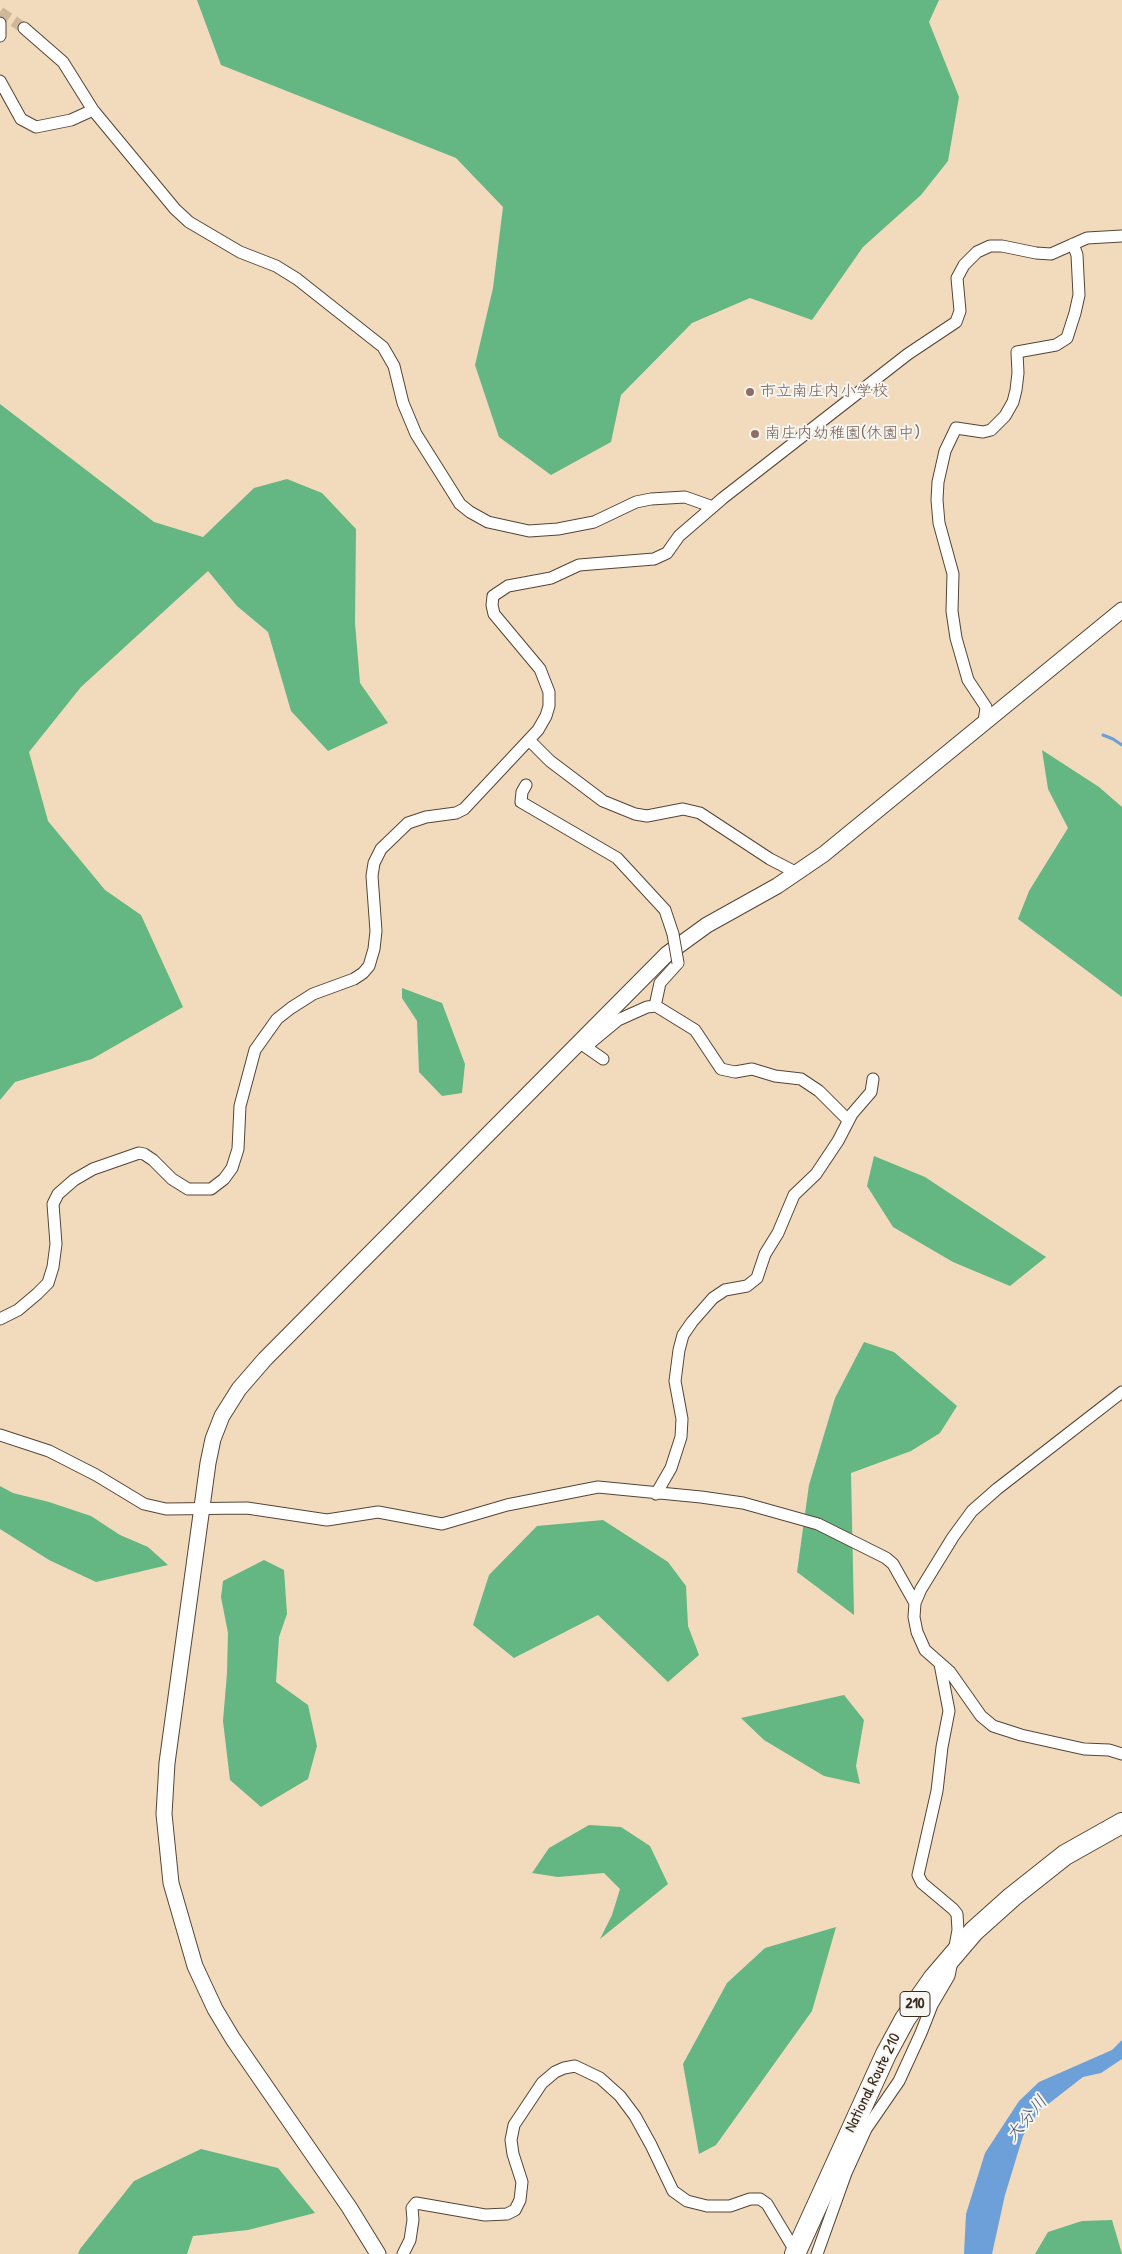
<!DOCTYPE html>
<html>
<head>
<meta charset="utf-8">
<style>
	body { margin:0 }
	canvas { display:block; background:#f1dbbc }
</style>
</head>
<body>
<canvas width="1122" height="2254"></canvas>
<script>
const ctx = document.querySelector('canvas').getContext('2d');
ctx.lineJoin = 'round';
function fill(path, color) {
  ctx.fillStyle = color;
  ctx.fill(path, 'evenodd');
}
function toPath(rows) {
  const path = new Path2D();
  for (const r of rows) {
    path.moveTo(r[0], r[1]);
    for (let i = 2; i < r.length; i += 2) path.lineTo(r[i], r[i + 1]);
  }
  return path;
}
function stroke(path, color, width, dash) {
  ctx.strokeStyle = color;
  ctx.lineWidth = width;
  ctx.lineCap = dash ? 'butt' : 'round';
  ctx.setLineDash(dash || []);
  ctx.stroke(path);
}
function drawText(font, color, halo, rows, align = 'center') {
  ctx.font = font + ' "Patrick Hand","Klee One",sans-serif';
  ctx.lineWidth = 4;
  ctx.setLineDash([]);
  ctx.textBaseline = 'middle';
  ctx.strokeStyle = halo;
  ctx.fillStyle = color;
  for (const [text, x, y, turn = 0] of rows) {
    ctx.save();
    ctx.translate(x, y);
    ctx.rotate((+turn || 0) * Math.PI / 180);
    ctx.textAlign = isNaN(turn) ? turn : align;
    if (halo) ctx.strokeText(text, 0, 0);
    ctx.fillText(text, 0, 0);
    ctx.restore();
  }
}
fill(toPath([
	[197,0,939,0,929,22,959,97,948,161,921,195,863,247,812,320,750,298,692,323,621,395,611,442,551,475,499,437,475,365,493,288,503,207,456,158,221,65],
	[0,404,154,522,203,537,254,488,287,479,322,493,356,529,355,623,360,683,388,723,328,751,291,711,268,632,237,606,208,571,81,687,29,752,48,821,105,890,141,915,183,1007,92,1059,15,1082,0,1100],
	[1042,750,1099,787,1122,807,1122,997,1018,919,1029,891,1068,828,1048,789],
	[402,988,442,1003,465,1064,462,1093,442,1096,419,1072,417,1021,402,998],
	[874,1156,925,1177,1046,1257,1010,1286,953,1262,893,1227,867,1186],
	[864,1342,894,1352,957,1406,940,1433,911,1451,851,1473,854,1615,797,1572,809,1485,835,1398],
	[0,1486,13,1493,49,1502,91,1516,120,1535,148,1547,168,1565,96,1582,49,1560,0,1529],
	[603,1520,668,1562,686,1586,688,1626,699,1655,668,1682,598,1615,514,1658,473,1625,489,1575,537,1526],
	[264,1560,284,1570,287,1614,279,1637,276,1682,308,1705,317,1746,308,1779,261,1807,230,1780,223,1721,227,1673,228,1633,221,1597,223,1581],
	[844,1695,864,1720,856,1766,860,1784,824,1776,764,1740,741,1718],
	[589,1825,621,1827,650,1846,668,1884,600,1939,612,1915,620,1889,604,1873,558,1877,532,1873,549,1848],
	[836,1927,812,2011,716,2145,699,2154,683,2064,727,1983,765,1948],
	[201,2149,278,2168,315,2213,248,2230,193,2236,187,2254,78,2254,80,2249,134,2181],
	[1112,2220,1122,2254,1035,2254,1048,2232,1082,2221]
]), '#64b682');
fill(toPath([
	[1122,2040,1122,2059,1101,2073,1083,2077,1038,2112,1023,2136,1005,2195,992,2254,964,2254,966,2214,985,2153,1019,2101,1039,2082,1112,2050]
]), '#6da0d8');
stroke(toPath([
	[1103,735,1113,739,1122,745]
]), '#6da0d8', 3);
stroke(toPath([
	[0,12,24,28]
]), '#cdb89c', 11, [11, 5.5]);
const street = toPath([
	[0,23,0,36],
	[24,28,63,62,93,110,175,209,189,222,240,252,276,266,297,279,383,347,394,366,403,403,416,434,450,488,460,504,470,512,488,522,529,531,558,529,594,522,636,502,651,499,685,497,713,507],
	[0,81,21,119,36,127,71,120,93,110],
	[984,722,986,707,968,680,956,638,952,611,953,574,939,523,937,500,938,482,945,451,956,428,983,432,991,430,1005,416,1013,402,1016,390,1018,373,1017,352,1056,345,1067,338,1075,313,1079,295,1077,255,1073,244],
	[530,741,550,761,603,801,635,814,647,816,683,809,700,813,770,859,797,873],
	[526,785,522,792,521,802,617,858,665,910,673,934],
	[655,1006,660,983,678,963],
	[580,1043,603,1059],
	[584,1046,589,1044,618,1020,647,1007,656,1006,695,1030,721,1069,735,1072,752,1069,775,1076,801,1079,819,1091,848,1120],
	[0,1319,18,1310,37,1294,48,1283,53,1267,56,1244,53,1204,58,1194,74,1180,93,1169,139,1153,144,1154,153,1160,172,1179,188,1189,211,1189,224,1179,232,1168,238,1149,240,1106,255,1050,277,1019,291,1008,313,994,354,979,363,973,369,966,374,949,376,931,372,876,374,863,381,849,408,823,426,817,456,813,464,809,538,730,546,716,549,706,549,692,540,669,494,614,492,605,493,596,508,586,551,578,579,565,654,559,667,553,679,536,723,498,908,354,956,322,960,311,957,278,964,265,977,252,990,246,1002,246,1036,253,1051,254,1087,238,1122,236],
	[1122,1392,997,1489,972,1511,953,1537,921,1589,915,1603,914,1617,917,1632,925,1650,950,1672,981,1716,993,1726,1021,1735,1084,1749,1109,1750,1122,1754],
	[0,1435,49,1451,96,1475,144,1504,166,1509,247,1508,327,1520,378,1512,442,1524,507,1505,598,1487,701,1497,743,1503,818,1524,886,1558,893,1564,915,1603],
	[656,1494,671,1468,681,1437,682,1419,675,1381,679,1350,683,1335,692,1322,713,1298,725,1290,747,1286,757,1278,765,1254,778,1233,794,1195,816,1174,838,1141,852,1114,871,1092,873,1079],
	[403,2254,410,2240,413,2220,412,2208,416,2203,485,2215,507,2214,515,2210,520,2200,522,2182,513,2154,511,2140,514,2125,542,2083,555,2072,564,2068,575,2066,600,2078,620,2096,635,2116,651,2145,673,2191,687,2201,707,2206,730,2206,750,2199,760,2199,767,2204,797,2254],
	[817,2254,846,2173,866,2129,899,2081,921,2033,932,2005,949,1976,954,1952,958,1930,957,1914,953,1909,922,1883,918,1875,937,1791,942,1747,949,1711,940,1664]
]);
const secondary = toPath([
	[378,2254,349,2207,233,2039,215,2009,195,1966,171,1883,164,1814,167,1763,208,1463,213,1439,222,1416,239,1389,265,1359,667,954,707,925,777,886,824,854,1122,610]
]);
const highway = toPath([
	[795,2254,886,2054,905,2019,933,1979,974,1931,1012,1897,1065,1855,1122,1823]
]);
stroke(street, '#564536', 13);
stroke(secondary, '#564536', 17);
stroke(highway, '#564536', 22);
stroke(street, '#fff', 11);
stroke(secondary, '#fff', 15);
stroke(highway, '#fff', 20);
const streetBridge = toPath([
	[673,934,678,963]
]);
stroke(streetBridge, '#564536', 13, []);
stroke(streetBridge, '#fff', 11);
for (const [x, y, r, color] of [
	[750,392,5,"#8d6e63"],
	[755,434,5,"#8d6e63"]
]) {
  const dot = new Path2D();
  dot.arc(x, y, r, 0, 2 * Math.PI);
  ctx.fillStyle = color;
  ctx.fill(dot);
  stroke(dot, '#f6f6f2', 2);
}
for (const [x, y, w] of [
	[915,2004,30]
]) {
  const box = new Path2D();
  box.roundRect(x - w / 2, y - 12.5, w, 25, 4);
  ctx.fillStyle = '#f6f6f2';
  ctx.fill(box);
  stroke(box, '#3b2a1e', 1);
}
drawText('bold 15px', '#3b2a1e', null, [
	["210",915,2004]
]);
drawText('16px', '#785e54', '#f6f6f2', [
	["市立南庄内小学校",760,392],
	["南庄内幼稚園(休園中)",765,434]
], 'left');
drawText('16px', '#3b2a1e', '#f6f6f2', [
	["National Route 210",873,2083,-64]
]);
drawText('italic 18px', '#4f5968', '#f6f6f2', [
	["大分川",1027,2119,-50]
]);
</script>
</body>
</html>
